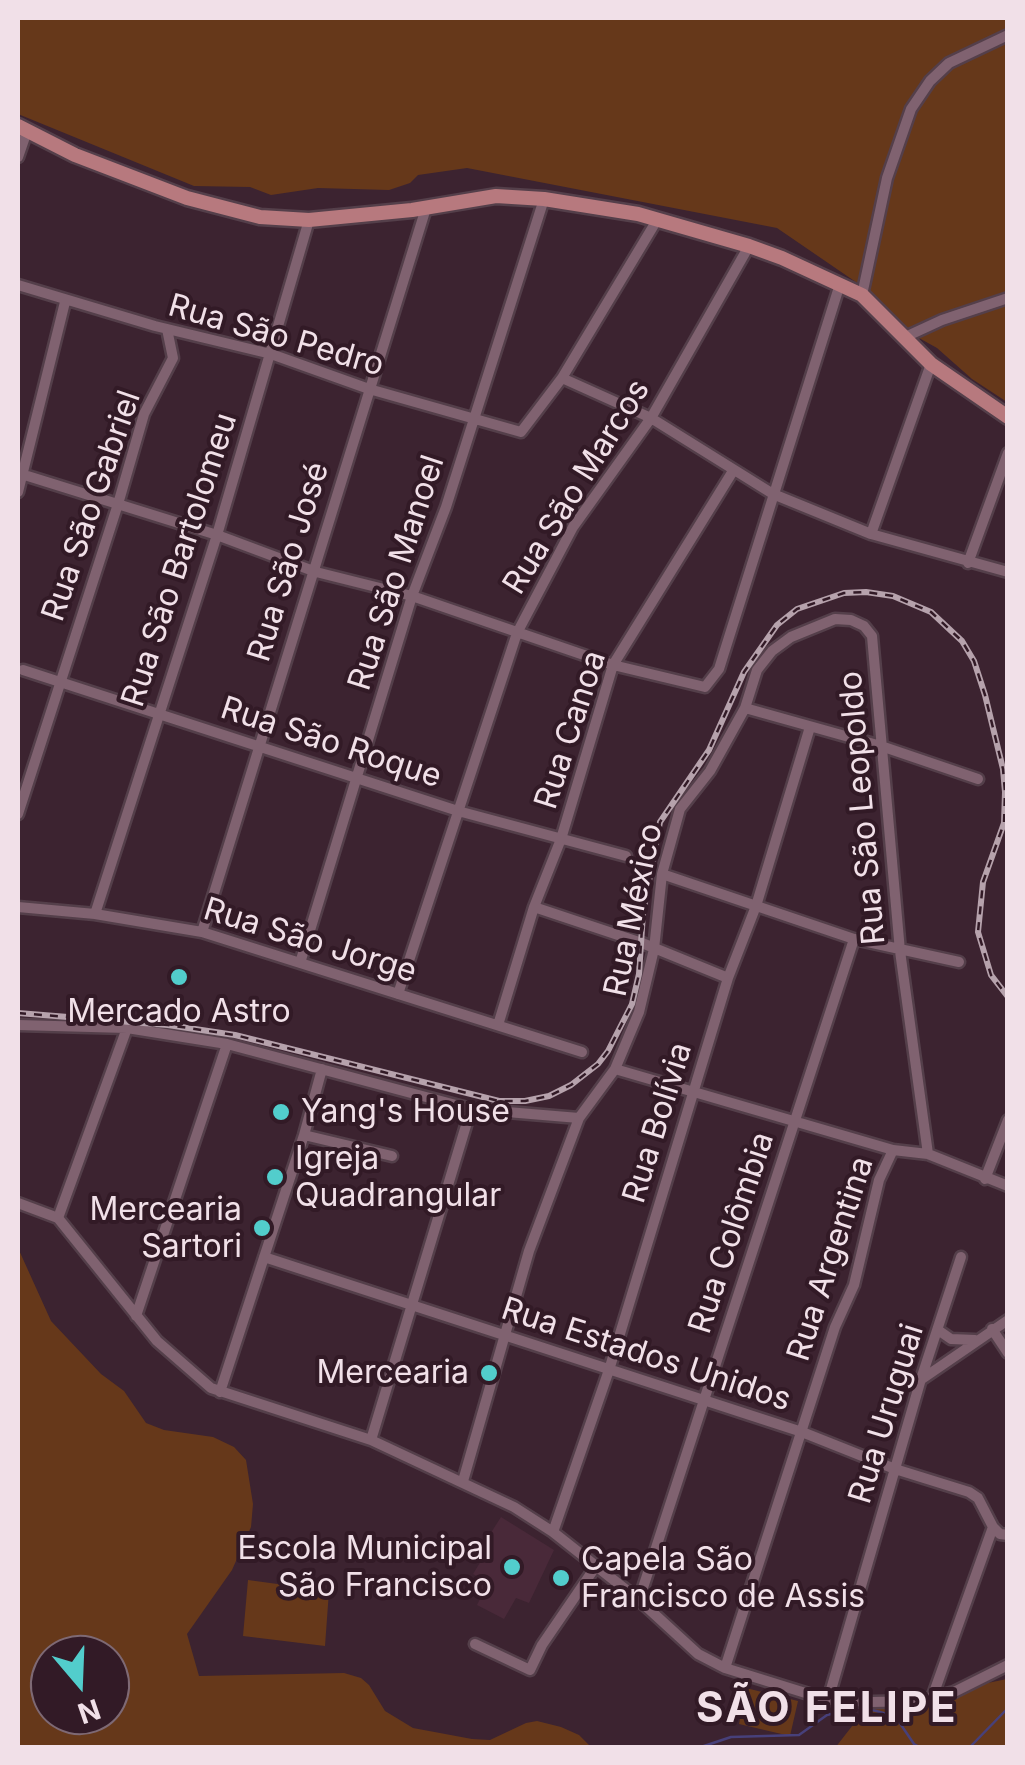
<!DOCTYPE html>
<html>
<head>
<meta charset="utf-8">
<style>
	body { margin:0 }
	#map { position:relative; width:1025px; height:1765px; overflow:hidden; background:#3c2330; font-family:Inter,sans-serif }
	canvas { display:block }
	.frame { position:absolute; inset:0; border:20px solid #f1e0e8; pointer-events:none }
	.north { position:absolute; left:30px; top:1635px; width:100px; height:100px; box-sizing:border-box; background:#321a26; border:2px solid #7e6974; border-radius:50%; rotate:161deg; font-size:28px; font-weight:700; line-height:40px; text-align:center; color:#f1e0e8 }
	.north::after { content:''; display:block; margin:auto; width:35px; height:45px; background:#52cdcc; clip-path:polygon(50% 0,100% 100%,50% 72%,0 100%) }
</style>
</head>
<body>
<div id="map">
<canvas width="1025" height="1765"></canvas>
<div class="frame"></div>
<div class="north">N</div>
</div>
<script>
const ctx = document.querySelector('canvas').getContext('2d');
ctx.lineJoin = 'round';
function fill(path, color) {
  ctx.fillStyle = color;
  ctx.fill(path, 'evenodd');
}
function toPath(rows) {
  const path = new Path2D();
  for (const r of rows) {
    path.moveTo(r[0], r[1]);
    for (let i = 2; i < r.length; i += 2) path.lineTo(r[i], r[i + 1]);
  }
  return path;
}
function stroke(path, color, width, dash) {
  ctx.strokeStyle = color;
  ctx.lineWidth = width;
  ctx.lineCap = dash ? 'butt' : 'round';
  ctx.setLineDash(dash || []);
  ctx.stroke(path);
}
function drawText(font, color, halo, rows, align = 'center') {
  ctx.font = font + ' Inter,sans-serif';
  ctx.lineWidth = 8;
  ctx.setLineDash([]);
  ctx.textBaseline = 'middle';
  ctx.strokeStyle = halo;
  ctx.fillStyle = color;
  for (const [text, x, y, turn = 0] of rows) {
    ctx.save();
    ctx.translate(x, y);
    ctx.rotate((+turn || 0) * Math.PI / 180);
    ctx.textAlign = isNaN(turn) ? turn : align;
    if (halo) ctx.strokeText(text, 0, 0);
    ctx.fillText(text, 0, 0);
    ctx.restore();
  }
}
fill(toPath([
	[501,1517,554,1550,529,1603,516,1598,504,1619,477,1605,488,1583,473,1574,481,1561,485,1542]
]), '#492939');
fill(toPath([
	[18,18,1007,18,1007,402,972,379,937,348,874,313,869,307,869,291,777,228,467,168,418,175,410,183,389,190,318,188,271,195,250,187,194,186,18,114],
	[18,1248,51,1321,101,1374,124,1391,146,1423,164,1430,213,1437,234,1447,246,1460,253,1504,251,1527,232,1570,187,1634,199,1676,344,1673,361,1678,369,1685,385,1711,413,1728,472,1739,490,1740,526,1723,537,1721,561,1727,579,1735,591,1747,18,1747],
	[50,1655,110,1655,110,1715,50,1715],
	[248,1580,329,1591,325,1646,243,1636],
	[1007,1679,1007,1747,835,1748,863,1712,881,1705],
	[746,1688,798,1701,790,1736,739,1724]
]), '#66381a');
stroke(toPath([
	[698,1748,731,1737,799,1735,827,1715,861,1707,895,1716,914,1744,921,1748],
	[969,1748,1008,1708]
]), '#47407a', 2.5);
const minor = toPath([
	[18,157,27,131],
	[18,285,155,326,271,354,369,389,521,432,562,378,657,220],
	[862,295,887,178,911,109,930,81,949,63,1008,35],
	[903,338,942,320,1008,298],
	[562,378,651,418,773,494,871,534,1008,572],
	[18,473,217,535,316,572,412,596,613,665,705,687,719,669,840,284],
	[18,492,65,302],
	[871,534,931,364],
	[968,563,1008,453],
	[23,670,458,811,626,856],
	[745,708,757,670,772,651,791,637,835,619,851,620,864,626,872,636,900,951,928,1154],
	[18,814,118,504,144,414,173,358,167,329],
	[662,874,854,939,959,962],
	[18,907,95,914,202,932,582,1052],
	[534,907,642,943,728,978],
	[95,914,217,535,309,220],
	[202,932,426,208],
	[300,963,412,596,446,507,544,199],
	[398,994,517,633,573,527,651,418,749,246],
	[18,1025,127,1028,227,1044,471,1109,579,1118],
	[498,1025,534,907,561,839,613,665,733,471],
	[615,1069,893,1150,928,1154,1008,1186],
	[304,1135,392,1156],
	[985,1179,1008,1120],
	[18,1203,58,1218,157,1341,211,1388,371,1440,514,1507,553,1532,639,1600,698,1654,725,1668,828,1700,873,1702,917,1701,954,1692,1008,1665],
	[58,1218,127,1028],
	[264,1257,802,1432,895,1469,969,1492,978,1498,993,1527],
	[136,1316,227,1044],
	[992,1329,1008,1353],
	[938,1330,951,1339,975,1340],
	[922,1379,1008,1320],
	[220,1392,304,1135,322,1069],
	[371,1440,471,1109],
	[463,1481,529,1251,579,1118,615,1069,639,1012,654,949,662,874,680,809,710,771,745,708,881,746,978,779],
	[993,1527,1000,1534,1008,1535],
	[553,1532,609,1370,728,978,756,906,810,727],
	[639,1600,854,939],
	[475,1644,530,1670,542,1645,596,1566],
	[725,1668,835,1327,854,1285,879,1180,893,1150],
	[932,1698,993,1527],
	[828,1700,921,1379,961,1257]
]);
const major = toPath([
	[18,126,75,155,187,198,260,217,309,220,412,210,496,196,544,199,638,214,749,246,782,258,862,295,931,364,1008,417]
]);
stroke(minor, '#543f4a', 15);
stroke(major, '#543f4a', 19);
stroke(minor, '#806270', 10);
stroke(major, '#b7797e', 14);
const rail = toPath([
	[18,1013,168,1025,235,1035,499,1101,525,1101,549,1096,571,1085,598,1064,608,1051,632,1004,639,974,643,913,660,822,709,750,744,672,777,625,797,609,844,593,866,592,893,596,931,612,962,641,974,661,985,695,1003,769,1005,792,1004,823,983,882,978,932,991,975,1008,997]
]);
stroke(rail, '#b6a2ac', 6);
stroke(rail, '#321a26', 2.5, [8]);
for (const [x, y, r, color] of [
	[179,977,10,"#52cdcc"],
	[281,1112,10,"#52cdcc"],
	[275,1177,10,"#52cdcc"],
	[262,1228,10,"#52cdcc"],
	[489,1373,10,"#52cdcc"],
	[512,1567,10,"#52cdcc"],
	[561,1578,10,"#52cdcc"]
]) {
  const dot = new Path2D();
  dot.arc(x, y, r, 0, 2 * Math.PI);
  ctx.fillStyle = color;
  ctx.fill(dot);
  stroke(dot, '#321a26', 4);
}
drawText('32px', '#f1e0e8', '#321a26', [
	["Rua São Pedro",276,336,16],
	["Rua São Marcos",577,487,-58],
	["Rua São Gabriel",92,506,-71],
	["Rua São Bartolomeu",180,560,-72],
	["Rua São José",289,562,-73],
	["Rua São Manoel",397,573,-72],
	["Rua Canoa",571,730,-72],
	["Rua São Roque",331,743,18],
	["Rua São Leopoldo",863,808,-95],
	["Rua México",634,910,-78],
	["Rua São Jorge",310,941,17],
	["Rua Bolívia",658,1123,-73],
	["Rua Colômbia",732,1233,-72],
	["Rua Argentina",831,1259,-72],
	["Rua Estados Unidos",646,1355,18],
	["Rua Uruguai",887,1414,-73]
]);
drawText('32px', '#f1e0e8', '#321a26', [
	["Mercado Astro",179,1012,"center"],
	["Yang's House",301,1112],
	["Igreja",295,1159],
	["Quadrangular",295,1196],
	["Mercearia",242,1210,"right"],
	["Sartori",242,1247,"right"],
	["Mercearia",469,1373,"right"],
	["Escola Municipal",492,1549,"right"],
	["São Francisco",492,1586,"right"],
	["Capela São",581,1560],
	["Francisco de Assis",581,1597]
], 'left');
ctx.letterSpacing = '2.5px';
drawText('bold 42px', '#f1e0e8', '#321a26', [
	["SÃO FELIPE",827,1709]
]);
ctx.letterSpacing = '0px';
</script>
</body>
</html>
